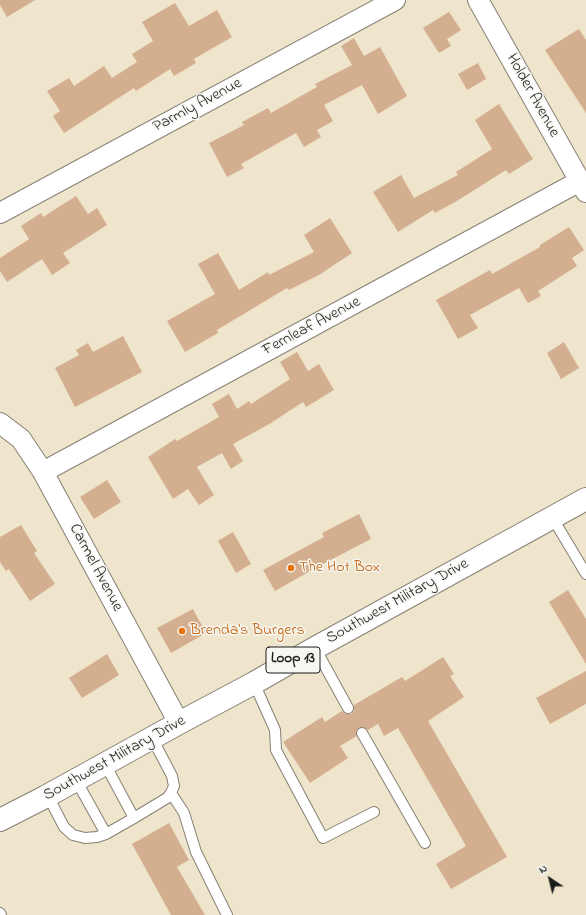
<!DOCTYPE html>
<html>
<head>
<meta charset="utf-8">
<style>
	body { margin:0 }
	#map { position:relative; width:586px; height:915px; overflow:hidden; background:#efe5cc; font-family:"Indie Flower",sans-serif }
	canvas { display:block }
	.north { position:absolute; left:530px; top:859px; width:40px; height:40px; -webkit-text-stroke:3px #f6f6f2; paint-order:stroke; rotate:325deg; font-size:11px; font-weight:700; line-height:16px; text-align:center; color:#1c1c1c }
	.north::after { content:''; display:block; margin:auto; width:14px; height:18px; background:#1c1c1c; clip-path:polygon(50% 0,100% 100%,50% 72%,0 100%) }
</style>
</head>
<body>
<div id="map">
<canvas width="586" height="915"></canvas>
<div class="north">N</div>
</div>
<script>
const ctx = document.querySelector('canvas').getContext('2d');
ctx.lineJoin = 'round';
function fill(path, color) {
  ctx.fillStyle = color;
  ctx.fill(path, 'evenodd');
}
function toPath(rows) {
  const path = new Path2D();
  for (const r of rows) {
    path.moveTo(r[0], r[1]);
    for (let i = 2; i < r.length; i += 2) path.lineTo(r[i], r[i + 1]);
  }
  return path;
}
function stroke(path, color, width, dash) {
  ctx.strokeStyle = color;
  ctx.lineWidth = width;
  ctx.lineCap = dash ? 'butt' : 'round';
  ctx.setLineDash(dash || []);
  ctx.stroke(path);
}
function drawText(font, color, halo, rows, align = 'center') {
  ctx.font = font + ' "Indie Flower",sans-serif';
  ctx.lineWidth = 3;
  ctx.setLineDash([]);
  ctx.textBaseline = 'middle';
  ctx.strokeStyle = halo;
  ctx.fillStyle = color;
  for (const [text, x, y, turn = 0] of rows) {
    ctx.save();
    ctx.translate(x, y);
    ctx.rotate((+turn || 0) * Math.PI / 180);
    ctx.textAlign = isNaN(turn) ? turn : align;
    if (halo) ctx.strokeText(text, 0, 0);
    ctx.fillText(text, 0, 0);
    ctx.restore();
  }
}
fill(toPath([
	[0,0,35,0,7,17,0,5],
	[175,3,189,26,217,10,232,37,194,59,196,63,174,76,170,69,136,91,134,88,64,133,53,116,60,111,47,91,69,78,74,86,104,66,112,78,137,62,132,54,153,41,142,22],
	[449,12,461,30,447,39,451,46,439,53,423,28],
	[579,29,586,40,586,113,545,50],
	[354,38,364,56,380,47,407,96,378,114,362,85,324,105,333,121,317,130,321,137,304,147,296,133,241,164,244,168,227,177,209,143,244,125,242,122,268,108,271,113,317,87,315,84,352,65,341,46],
	[478,63,486,79,467,90,458,74],
	[499,104,533,159,509,174,506,170,457,201,435,213,433,210,398,232,373,192,401,175,414,198,458,175,456,172,492,149,475,120],
	[76,196,88,214,97,208,107,225,63,253,70,263,52,275,42,259,7,282,0,271,0,258,29,239,21,226,41,213,43,217],
	[330,218,352,253,319,275,289,290,287,288,217,330,218,333,185,352,167,321,215,294,198,264,218,253,239,290,268,272,269,275,314,252,304,235],
	[569,227,584,250,572,258,577,266,538,291,541,296,528,303,519,288,470,315,478,328,458,339,436,300,490,270,492,274,540,247,540,245],
	[123,336,142,372,75,407,55,368,79,355,76,350,88,343,93,352],
	[564,342,579,368,561,379,547,353],
	[297,352,308,371,319,364,334,390,306,407,303,402,271,423,233,444,243,461,231,469,222,453,197,467,214,495,199,505,188,489,173,499,148,457,175,439,177,441,219,417,212,404,229,394,237,409,249,401,251,404,290,379,280,362],
	[107,480,121,502,94,519,80,497],
	[359,514,371,539,319,566,275,591,263,570,324,537,322,533],
	[21,525,37,551,34,553,55,584,30,601,9,569,6,571,0,562,0,537],
	[233,532,251,564,236,573,218,541],
	[568,590,586,619,586,664,549,602],
	[193,609,206,633,171,653,157,628],
	[107,654,119,675,82,698,69,678],
	[443,657,454,674,450,676,464,697,428,721,507,857,451,889,436,864,466,846,398,728,384,736,378,724,368,730,362,727,358,728,356,733,357,736,340,746,348,758,310,783,283,742,322,717,325,722,342,711,345,714,351,714,354,711,354,705,402,677,405,681],
	[586,671,586,704,550,724,536,698],
	[169,823,189,860,177,867,205,915,171,915,132,844]
]), '#d3af8f');
const service = toPath([
	[552,517,586,574],
	[315,648,348,708],
	[254,683,275,730,276,750,323,838,374,812],
	[362,733,425,843],
	[105,764,134,818],
	[76,780,106,834,134,818,167,798,171,793,174,786,172,776,152,738],
	[171,793,184,813,196,852,227,915],
	[48,796,64,827,73,835,85,838,97,837,106,834],
	[0,913,1,915]
]);
const minor = toPath([
	[478,0,586,192],
	[0,213,395,0],
	[0,423,21,439,43,472,179,723],
	[43,472,580,181]
]);
const primary = toPath([
	[0,820,45,797,179,723,254,683,315,648,586,499]
]);
stroke(service, '#868074', 12);
stroke(minor, '#868074', 22);
stroke(primary, '#868074', 24);
stroke(service, '#fff', 10);
stroke(minor, '#fff', 20);
stroke(primary, '#fff', 22);
for (const [x, y, r, color] of [
	[291,568,4,"#e8710a"],
	[182,631,4,"#e8710a"]
]) {
  const dot = new Path2D();
  dot.arc(x, y, r, 0, 2 * Math.PI);
  ctx.fillStyle = color;
  ctx.fill(dot);
  stroke(dot, '#f6f6f2', 1.5);
}
for (const [x, y, w] of [
	[293,660,54]
]) {
  const box = new Path2D();
  box.roundRect(x - w / 2, y - 13, w, 26, 3);
  ctx.fillStyle = '#f6f6f2';
  ctx.fill(box);
  stroke(box, '#1c1c1c', 1);
}
drawText('bold 15px', '#1c1c1c', null, [
	["Loop 13",293,660]
]);
drawText('16px', '#1c1c1c', '#f6f6f2', [
	["Holder Avenue",532,96,61],
	["Parmly Avenue",198,106,-28],
	["Fernleaf Avenue",312,327,-28],
	["Carmel Avenue",95,568,62],
	["Southwest Military Drive",398,602,-29],
	["Southwest Military Drive",115,759,-29]
]);
drawText('16px', '#c56008', '#f6f6f2', [
	["The Hot Box",299,568],
	["Brenda's Burgers",190,631]
], 'left');
</script>
</body>
</html>
